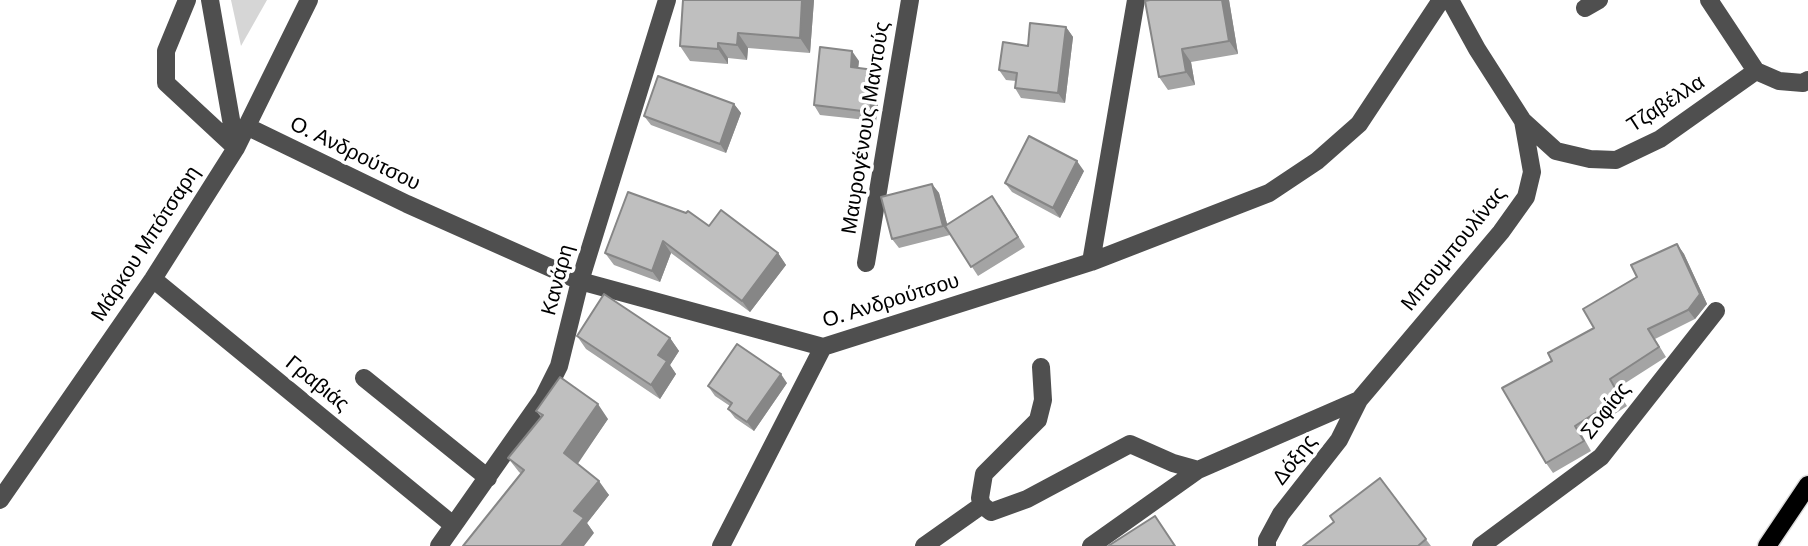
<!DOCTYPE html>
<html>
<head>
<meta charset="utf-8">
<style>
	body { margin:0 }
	canvas { display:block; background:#fff }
</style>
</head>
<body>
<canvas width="1808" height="546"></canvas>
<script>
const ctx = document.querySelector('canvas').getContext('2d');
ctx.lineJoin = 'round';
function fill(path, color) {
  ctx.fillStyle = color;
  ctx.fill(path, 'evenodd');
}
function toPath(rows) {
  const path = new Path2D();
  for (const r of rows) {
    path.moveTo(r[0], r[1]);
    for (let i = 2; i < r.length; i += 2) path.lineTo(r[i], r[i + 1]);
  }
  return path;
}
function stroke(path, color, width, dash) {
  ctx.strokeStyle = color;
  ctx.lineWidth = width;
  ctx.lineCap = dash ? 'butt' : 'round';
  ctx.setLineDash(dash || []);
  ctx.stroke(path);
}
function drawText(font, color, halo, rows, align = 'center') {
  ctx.font = font + ' Rubik,sans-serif';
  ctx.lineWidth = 7;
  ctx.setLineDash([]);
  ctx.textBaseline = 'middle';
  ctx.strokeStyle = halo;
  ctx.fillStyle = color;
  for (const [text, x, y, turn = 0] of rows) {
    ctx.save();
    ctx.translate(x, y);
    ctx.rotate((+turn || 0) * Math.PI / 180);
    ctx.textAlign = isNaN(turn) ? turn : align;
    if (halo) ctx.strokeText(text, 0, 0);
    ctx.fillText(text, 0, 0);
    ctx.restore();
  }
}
fill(toPath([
	[231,0,267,0,241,46]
]), '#d6d6d6');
const major = toPath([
	[1767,546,1808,485]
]);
stroke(major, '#dbdbdb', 21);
stroke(toPath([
	[187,0,166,51,166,83,236,148],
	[210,0,236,148],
	[1709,0,1756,71,1779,81,1803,83,1808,80],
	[1585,8,1599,0],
	[1523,121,1556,151,1590,159,1616,160,1660,139,1756,71],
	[246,126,407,204,580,281,823,347,1091,262,1269,193,1317,161,1359,124,1441,0],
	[1091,262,1136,0],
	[866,263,910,0],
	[153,279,453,525],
	[1041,367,1043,400,1038,420,984,474,980,498,982,505,991,512,1027,499,1130,444,1173,463,1198,470],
	[364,378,488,478],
	[0,500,153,279,236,148,309,0],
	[439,546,543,398,559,366,580,281,667,0],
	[721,546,823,347],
	[924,546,982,505],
	[1091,546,1198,470,1359,400],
	[1267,546,1267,540,1281,514,1339,440,1359,400,1501,232,1526,197,1532,172,1523,121,1477,49,1450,0],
	[1481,546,1601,457,1716,311]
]), '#4f4f4f', 18);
stroke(major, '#000', 18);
fill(toPath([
	[683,0,814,0,810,53,748,48,747,60,728,58,728,64,690,61,680,46],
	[1150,0,1229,0,1238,54,1191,62,1195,85,1168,90,1159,77],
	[1066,27,1073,37,1065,103,1021,98,1015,88,1016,81,1006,80,999,70,1028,46],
	[859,61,858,68,881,79,876,121,820,115,814,105],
	[734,104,741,113,726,153,651,125,644,116],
	[1084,171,1060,218,1012,192,1005,183],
	[932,184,939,193,947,224,999,205,1025,247,978,276,949,232,950,235,899,248,892,239],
	[709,226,778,253,786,265,750,312,671,253,660,282,614,265,605,253],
	[1677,244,1684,254,1707,304,1695,319,1655,339,1666,357,1616,389,1627,406,1582,435,1591,451,1553,473,1546,463,1552,361,1594,328],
	[577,336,670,338,679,351,670,365,676,374,660,399,586,349],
	[787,383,754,431,735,418,728,409,730,406,715,396,708,386],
	[536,411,608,419,577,463,609,495,587,523,594,533,519,472,508,458,541,417],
	[1380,478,1431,546,1303,546,1334,522]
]), '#a4a4a4');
fill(toPath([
	[802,0,814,0,810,53,800,38],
	[1222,0,1229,0,1238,54,1229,41],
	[1066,27,1073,37,1065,103,1058,93],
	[738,33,748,48,747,60,737,45],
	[718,43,728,58,728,64,718,49],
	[1182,49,1191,62,1195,85,1186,72],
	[852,51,859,61,857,77,851,67],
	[874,70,881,79,876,121,870,112],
	[734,104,741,113,726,153,720,144],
	[1077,161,1084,171,1060,218,1053,208],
	[932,184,939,193,950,235,943,226],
	[663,241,671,253,660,282,652,271],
	[1677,244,1684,254,1707,304,1695,319,1688,310],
	[778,253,786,265,750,312,742,301],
	[670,338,679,351,670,365,676,374,660,399,651,385,658,355],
	[781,374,787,383,754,431,747,422],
	[598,404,608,419,575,468,564,453],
	[599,481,609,495,587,523,594,533,584,546,561,546,574,511]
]), '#868686');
const building = toPath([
	[683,0,802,0,800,38,738,33,737,45,718,43,718,49,680,46,683,0],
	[1150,0,1222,0,1229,41,1182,49,1186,72,1159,77,1145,1,1150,0],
	[1030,23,1066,27,1058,93,1015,88,1017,73,999,70,1003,42,1028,46,1030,23],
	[820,47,852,51,851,67,874,70,870,112,814,105,820,47],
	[658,76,734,104,720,144,644,116,658,76],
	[1029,136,1077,161,1053,208,1005,183,1029,136],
	[932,184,943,226,892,239,881,197,932,184],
	[628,192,686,213,688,211,709,226,721,210,778,253,742,301,663,241,652,271,605,253,628,192],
	[992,196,1018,237,971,267,945,226,992,196],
	[1677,244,1700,294,1688,310,1648,329,1659,347,1610,379,1620,397,1575,426,1584,441,1546,463,1502,388,1552,361,1548,353,1594,328,1583,309,1637,277,1631,265,1677,244],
	[604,294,670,338,658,355,667,361,651,385,577,336,604,294],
	[737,344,781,374,747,422,728,409,732,403,708,386,737,344],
	[560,377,598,404,564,453,599,481,574,511,584,518,561,546,463,546,524,470,508,458,543,415,536,411,560,377],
	[1380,478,1426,539,1418,546,1303,546,1334,522,1330,516,1380,478],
	[1155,516,1175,546,1108,546,1155,516]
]);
fill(building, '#bfbfbf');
stroke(building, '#868686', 2);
drawText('21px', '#000', '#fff', [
	["Τζαβέλλα",1666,104,-33],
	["Μαυρογένους Μαντούς",866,128,-81],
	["Ο. Ανδρούτσου",355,154,26],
	["Μάρκου Μπότσαρη",146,244,-57],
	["Μπουμπουλίνας",1454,249,-51],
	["Κανάρη",558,280,-75],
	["Ο. Ανδρούτσου",891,301,-17],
	["Γραβιάς",317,384,39],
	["Σοφίας",1606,411,-52],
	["Δόξης",1295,460,-52]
]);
</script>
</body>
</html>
